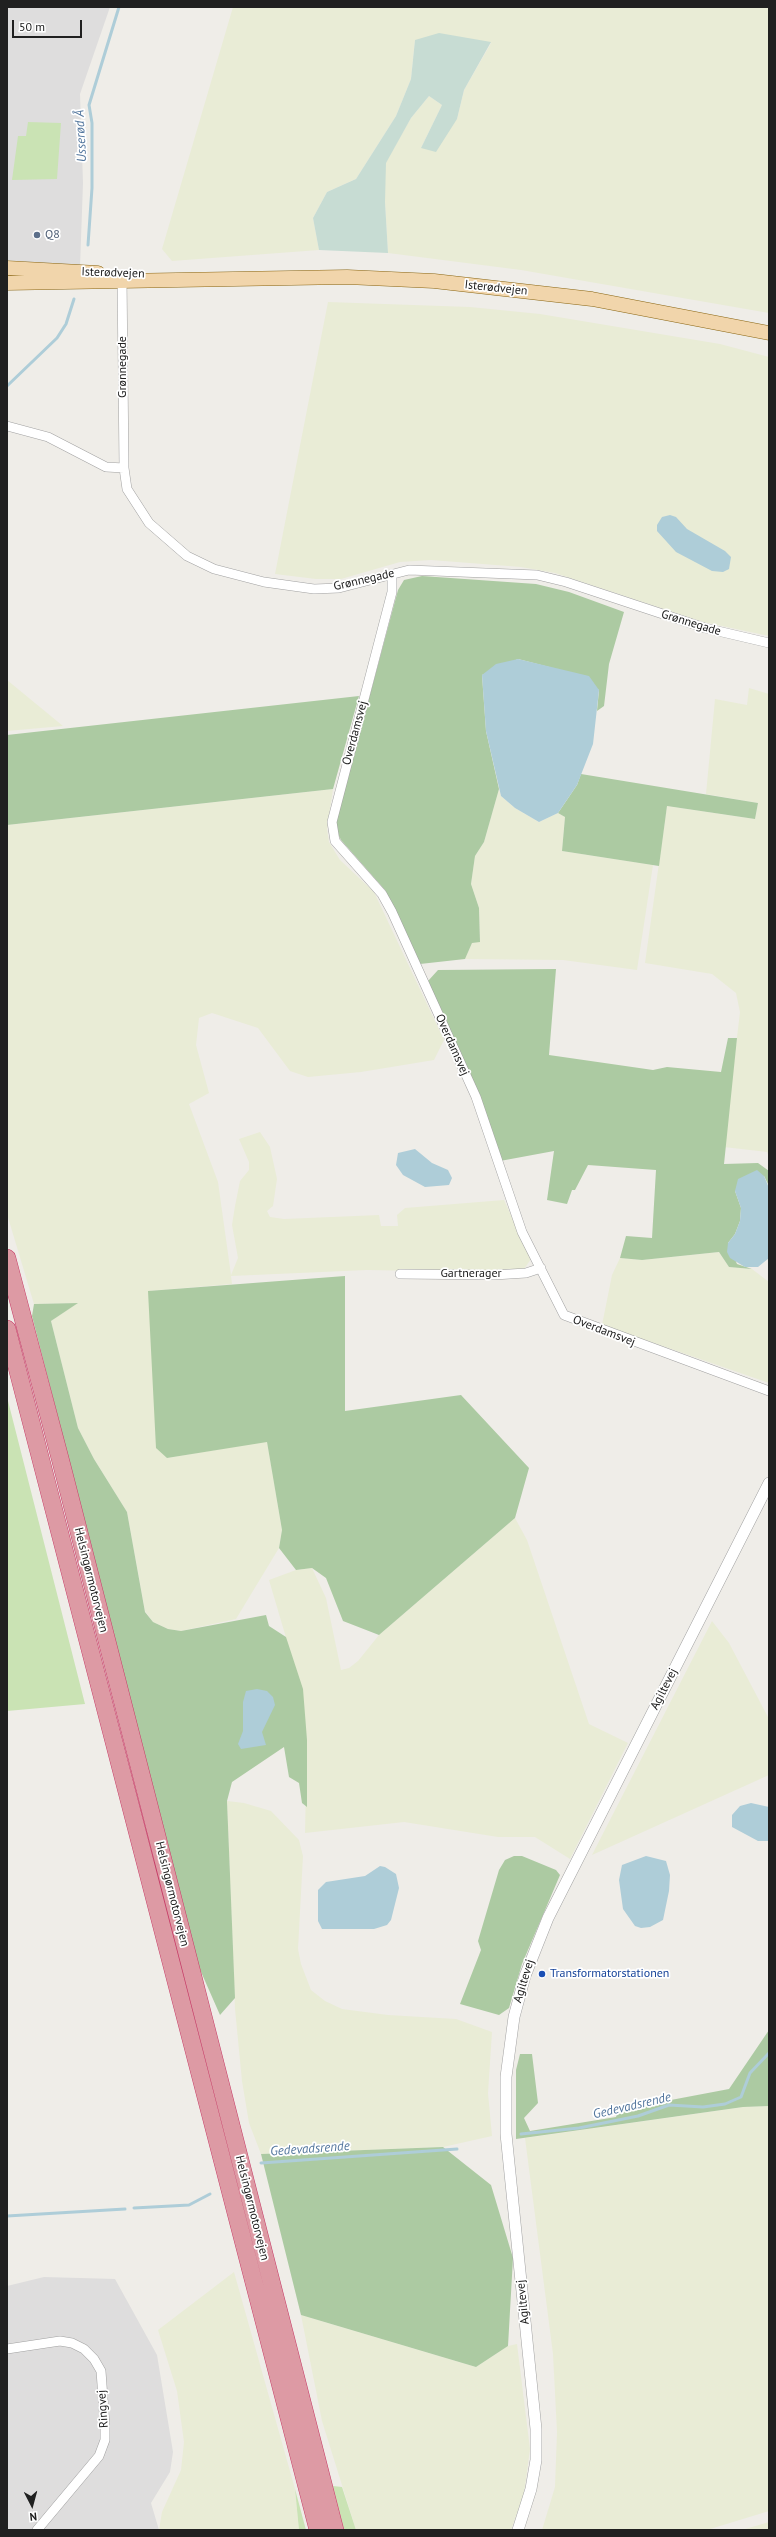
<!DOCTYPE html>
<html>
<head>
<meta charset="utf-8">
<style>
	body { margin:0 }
	#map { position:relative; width:776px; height:2537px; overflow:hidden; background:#efede8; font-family:"PT Sans",sans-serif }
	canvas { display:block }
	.frame { position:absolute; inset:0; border:8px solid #202020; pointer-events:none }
	.north { position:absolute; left:12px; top:2485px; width:40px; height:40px; -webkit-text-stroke:3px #fff; paint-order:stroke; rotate:174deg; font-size:11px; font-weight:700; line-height:16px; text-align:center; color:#202020 }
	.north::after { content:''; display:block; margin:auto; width:14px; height:18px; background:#202020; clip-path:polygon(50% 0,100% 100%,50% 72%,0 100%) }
	.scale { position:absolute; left:12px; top:20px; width:70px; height:18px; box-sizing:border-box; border:2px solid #202020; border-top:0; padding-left:5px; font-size:12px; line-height:14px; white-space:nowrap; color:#202020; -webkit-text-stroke:3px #fff; paint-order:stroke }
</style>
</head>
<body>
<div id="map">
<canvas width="776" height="2537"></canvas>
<div class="frame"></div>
<div class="north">N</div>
<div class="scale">50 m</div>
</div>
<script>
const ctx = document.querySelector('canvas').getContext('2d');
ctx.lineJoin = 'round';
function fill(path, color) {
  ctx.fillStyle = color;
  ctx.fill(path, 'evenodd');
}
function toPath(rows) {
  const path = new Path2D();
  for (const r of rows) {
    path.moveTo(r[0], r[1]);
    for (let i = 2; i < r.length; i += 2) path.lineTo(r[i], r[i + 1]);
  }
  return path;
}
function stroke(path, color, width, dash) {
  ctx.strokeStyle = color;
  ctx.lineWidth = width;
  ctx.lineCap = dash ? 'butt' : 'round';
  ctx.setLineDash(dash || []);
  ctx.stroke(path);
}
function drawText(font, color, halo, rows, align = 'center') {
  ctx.font = font + ' "PT Sans",sans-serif';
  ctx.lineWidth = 3.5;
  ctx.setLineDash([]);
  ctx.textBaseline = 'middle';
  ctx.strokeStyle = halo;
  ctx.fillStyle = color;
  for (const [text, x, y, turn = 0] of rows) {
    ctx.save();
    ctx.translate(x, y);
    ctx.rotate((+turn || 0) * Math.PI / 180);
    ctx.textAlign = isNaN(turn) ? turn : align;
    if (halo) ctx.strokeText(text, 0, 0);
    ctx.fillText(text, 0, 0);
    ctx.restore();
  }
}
fill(toPath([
	[7,7,110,7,80,94,83,183,80,267,7,260],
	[44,2277,115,2279,157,2355,173,2452,170,2472,151,2503,159,2530,7,2530,7,2286]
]), '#dedddd');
fill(toPath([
	[233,7,769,7,769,313,521,270,388,253,385,202,385,163,411,118,429,96,442,105,421,148,457,119,464,90,491,43,415,40,411,79,396,116,356,179,327,192,313,218,319,250,172,261,162,249],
	[328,302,470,307,540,314,720,344,769,357,769,636,703,622,555,573,521,567,431,560,400,562,341,579,316,579,275,574],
	[7,680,63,726,7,731],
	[749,688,769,694,769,1157,767,1152,724,1147,740,1012,736,993,712,974,645,963,667,806,755,819,758,803,706,794,715,699,747,705],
	[333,789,327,829,329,842,340,860,374,892,444,1040,434,1060,361,1072,308,1077,290,1071,258,1028,212,1013,199,1018,196,1045,209,1093,189,1104,218,1182,231,1275,238,1258,232,1225,235,1206,240,1181,249,1170,249,1162,239,1139,260,1132,270,1147,277,1179,273,1206,267,1211,270,1217,284,1219,379,1215,381,1226,398,1226,397,1215,405,1208,504,1200,531,1259,524,1269,518,1269,475,1272,367,1270,231,1276,232,1284,149,1291,167,1458,267,1441,282,1530,279,1548,236,1619,181,1631,168,1629,153,1622,145,1611,127,1512,94,1459,78,1428,51,1321,77,1303,34,1304,7,1214,7,825],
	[499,789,501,796,515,808,539,822,558,813,565,817,562,851,653,865,637,970,563,960,465,959,472,943,480,941,479,908,471,884,475,856,484,842],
	[719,1252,729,1267,752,1269,769,1282,769,1383,602,1325,612,1275,620,1258,642,1260],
	[515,1518,527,1540,589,1724,628,1743,570,1859,535,1837,498,1837,404,1822,305,1833,307,1740,287,1641,269,1580,296,1570,312,1568,326,1598,341,1670,349,1668,358,1661,379,1635],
	[712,1621,729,1643,769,1719,769,1775,592,1855],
	[227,1801,244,1803,271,1811,299,1840,303,1856,298,1949,301,1964,311,1990,325,2001,342,2009,388,2015,456,2019,492,2032,488,2093,492,2136,443,2147,261,2154,249,2123,242,2081,235,2009],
	[769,2106,769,2511,707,2530,542,2530,555,2487,557,2432,553,2354,525,2138,743,2107],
	[234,2272,295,2489,299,2530,159,2530,162,2512,181,2470,184,2442,177,2391,158,2330],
	[301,2315,476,2367,508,2346,517,2344,530,2449,524,2494,511,2530,356,2530,322,2421],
	[769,2522,769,2530,742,2530]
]), '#e9ecd6');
fill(toPath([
	[28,122,61,123,57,179,12,180,18,136,26,136],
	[7,1397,85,1704,7,1711],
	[333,2486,342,2487,356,2530,344,2530],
	[295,2489,306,2530,299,2530]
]), '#cae3b4');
fill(toPath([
	[422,576,536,584,569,592,624,612,609,664,604,706,597,711,599,690,549,667,518,659,482,675,486,731,499,789,484,842,475,856,471,884,479,908,480,942,472,943,465,959,420,964,385,890,341,840,337,832,336,822,398,590,404,580],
	[359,696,333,789,7,825,7,735],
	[581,774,758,803,755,819,667,806,659,866,562,851,565,817,558,813,577,785],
	[556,969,549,1055,653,1070,667,1067,721,1072,728,1038,737,1038,724,1164,758,1163,769,1171,768,1184,764,1176,735,1191,741,1208,740,1221,735,1234,728,1243,737,1264,752,1269,729,1267,719,1252,642,1260,620,1258,626,1236,652,1238,656,1170,588,1165,575,1190,572,1190,567,1204,547,1200,554,1151,500,1161,428,981,438,970],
	[345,1276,345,1411,461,1395,529,1468,515,1518,379,1635,343,1621,326,1578,312,1568,296,1570,279,1548,282,1530,267,1442,167,1458,156,1448,148,1291],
	[78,1303,51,1321,78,1428,94,1459,127,1512,145,1612,153,1622,168,1629,181,1631,266,1615,269,1626,286,1637,303,1689,307,1740,307,1807,302,1803,299,1783,289,1777,284,1747,232,1782,227,1801,235,1998,220,2015,198,1965,32,1316,34,1304],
	[514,1856,522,1856,556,1870,560,1875,522,1964,509,2008,499,2015,460,2004,481,1950,478,1941,499,1870,505,1860],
	[769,2030,769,2106,743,2107,516,2139,516,2070,520,2054,532,2054,538,2103,524,2118,530,2131,616,2117,618,2110,729,2089],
	[443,2147,491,2185,513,2258,508,2346,476,2367,301,2315,261,2154]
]), '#accaa2');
fill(toPath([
	[439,33,491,42,464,90,457,119,436,152,421,148,442,105,429,96,411,118,386,163,385,202,388,253,319,250,313,218,327,192,356,179,396,116,411,79,415,40]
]), '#c7dcd3');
fill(toPath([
	[670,515,676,517,687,529,725,551,731,557,729,569,723,572,712,571,676,552,657,531,657,525,662,517],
	[518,659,589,676,599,690,593,744,577,785,558,813,539,822,515,808,501,796,486,731,482,675,496,664],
	[415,1149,432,1163,448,1170,452,1178,449,1185,425,1187,403,1175,396,1165,398,1153],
	[757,1170,764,1176,769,1188,769,1258,758,1267,745,1267,730,1258,727,1252,728,1243,735,1234,740,1221,741,1208,735,1191,738,1179],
	[257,1689,267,1691,273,1697,275,1705,262,1732,266,1745,241,1749,238,1744,243,1731,243,1702,246,1691],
	[751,1803,769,1807,769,1841,758,1841,732,1827,732,1815,740,1806],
	[646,1856,666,1861,670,1875,669,1891,663,1920,650,1927,641,1928,635,1926,623,1909,619,1880,622,1865],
	[380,1866,385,1867,396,1874,399,1888,391,1920,387,1925,374,1929,322,1929,318,1921,318,1890,326,1882,365,1876]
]), '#aecdd8');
stroke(toPath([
	[88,245,92,188,92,123,89,105,119,7],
	[7,386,57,338,66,324,74,299],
	[521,2134,579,2128,638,2116,669,2105,703,2107,725,2104,741,2097,750,2073,769,2053],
	[261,2163,457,2149],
	[134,2208,189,2205,210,2194],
	[7,2216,125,2209]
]), '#aecdd8', 3);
const minor = toPath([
	[122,276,124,468,127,489,149,523,187,556,214,569,264,582,314,589,339,588,409,570,537,575,566,582,705,628,769,643],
	[7,426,48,437,106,467,124,468],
	[392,574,392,592,332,822,335,841,382,894,392,912,476,1097,522,1232,564,1315,769,1391],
	[400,1274,494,1275,526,1273,541,1268],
	[7,2349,60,2341,72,2343,84,2349,94,2359,101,2371,105,2426,105,2440,99,2456,37,2530]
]);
const tertiary = toPath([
	[518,2530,531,2489,536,2460,536,2429,506,2134,506,2077,514,2017,525,1976,548,1918,769,1483]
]);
const primary = toPath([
	[7,268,98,273],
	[7,283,347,277,434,281,592,299,769,333]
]);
const motorway = toPath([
	[7,1258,61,1462,335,2530],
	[7,1329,318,2530]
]);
stroke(minor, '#a1a1a1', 10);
stroke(tertiary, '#a1a1a1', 12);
stroke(primary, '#8a6613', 15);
stroke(motorway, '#c63c67', 18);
stroke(minor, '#fff', 9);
stroke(tertiary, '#fff', 11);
stroke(primary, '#f1d5ab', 14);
stroke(motorway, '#dd9aa4', 17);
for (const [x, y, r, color] of [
	[37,235,4,"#5c6f8a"],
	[542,1974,4,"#1a4fb4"]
]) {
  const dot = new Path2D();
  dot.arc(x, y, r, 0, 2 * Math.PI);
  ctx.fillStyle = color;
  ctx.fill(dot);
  stroke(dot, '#fff', 1.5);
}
drawText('12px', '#4e5e75', '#fff', [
	["Q8",45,235]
], 'left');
drawText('12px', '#202020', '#fff', [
	["Isterødvejen",113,273,2],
	["Isterødvejen",496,288,6],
	["Grønnegade",123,367,-90],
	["Grønnegade",364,580,-13],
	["Grønnegade",691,623,17],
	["Overdamsvej",355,733,-75],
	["Overdamsvej",452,1045,66],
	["Gartnerager",471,1274],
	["Overdamsvej",604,1331,21],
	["Helsingørmotorvejen",91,1580,76],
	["Agiltevej",664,1689,-63],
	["Helsingørmotorvejen",172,1894,76],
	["Agiltevej",524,1981,-73],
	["Helsingørmotorvejen",252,2208,76],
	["Agiltevej",523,2302,-96],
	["Ringvej",103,2409,-94]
]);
drawText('12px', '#164399', '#fff', [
	["Transformatorstationen",550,1974]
], 'left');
drawText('italic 13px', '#54779e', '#fff', [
	["Usserød Å",81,136,-93],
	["Gedevadsrende",632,2106,-13],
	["Gedevadsrende",310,2149,-4]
]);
</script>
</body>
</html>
